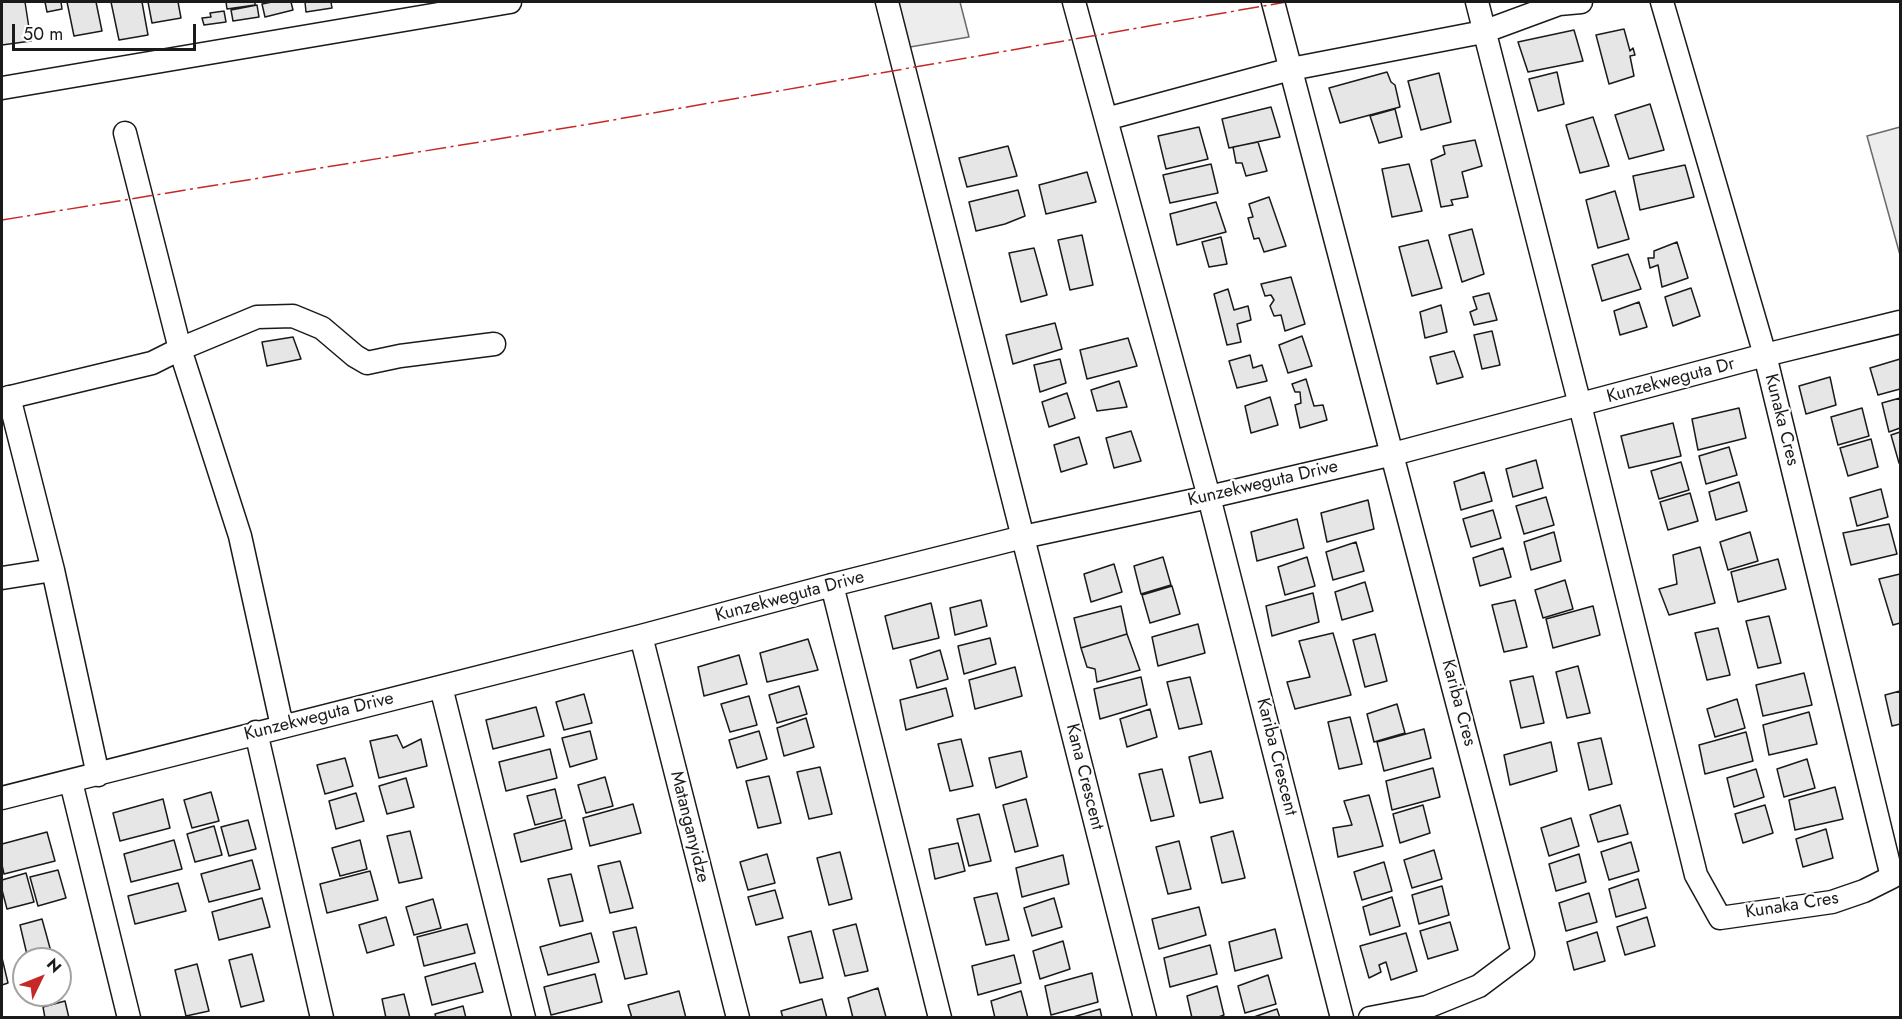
<!DOCTYPE html>
<html>
<head>
<meta charset="utf-8">
<style>
	body { margin:0 }
	#map { position:relative; width:1902px; height:1019px; overflow:hidden; background:#fff; font-family:Jost,sans-serif }
	canvas { display:block }
	.frame { position:absolute; inset:0; border:3px solid #1a1a1a; pointer-events:none }
	.north { position:absolute; left:12px; top:947px; width:60px; height:60px; box-sizing:border-box; background:#fff; border:2px solid #a3a3a3; border-radius:50%; rotate:47deg; font-size:16px; font-weight:700; line-height:24px; text-align:center; color:#1a1a1a }
	.north::after { content:''; display:block; margin:auto; width:21px; height:27px; background:#c62828; clip-path:polygon(50% 0,100% 100%,50% 72%,0 100%) }
	.scale { position:absolute; left:12px; top:24px; width:184px; height:27px; box-sizing:border-box; border:3px solid #1a1a1a; border-top:0; padding-left:8px; font-size:18px; line-height:21px; white-space:nowrap; color:#1a1a1a; -webkit-text-stroke:4px #fff; paint-order:stroke }
</style>
</head>
<body>
<div id="map">
<canvas width="1902" height="1019"></canvas>
<div class="frame"></div>
<div class="north">N</div>
<div class="scale">50 m</div>
</div>
<script>
const ctx = document.querySelector('canvas').getContext('2d');
ctx.lineJoin = 'round';
function fill(path, color) {
  ctx.fillStyle = color;
  ctx.fill(path, 'evenodd');
}
function toPath(rows) {
  const path = new Path2D();
  for (const r of rows) {
    path.moveTo(r[0], r[1]);
    for (let i = 2; i < r.length; i += 2) path.lineTo(r[i], r[i + 1]);
  }
  return path;
}
function stroke(path, color, width, dash) {
  ctx.strokeStyle = color;
  ctx.lineWidth = width;
  ctx.lineCap = dash ? 'butt' : 'round';
  ctx.setLineDash(dash || []);
  ctx.stroke(path);
}
function drawText(font, color, halo, rows, align = 'center') {
  ctx.font = font + ' Jost,sans-serif';
  ctx.lineWidth = 4.5;
  ctx.setLineDash([]);
  ctx.textBaseline = 'middle';
  ctx.strokeStyle = halo;
  ctx.fillStyle = color;
  for (const [text, x, y, turn = 0] of rows) {
    ctx.save();
    ctx.translate(x, y);
    ctx.rotate((+turn || 0) * Math.PI / 180);
    ctx.textAlign = isNaN(turn) ? turn : align;
    if (halo) ctx.strokeText(text, 0, 0);
    ctx.fillText(text, 0, 0);
    ctx.restore();
  }
}
const parking = toPath([
	[894,2,960,2,969,37,904,48,894,2],
	[1900,127,1900,255,1867,136,1900,127]
]);
fill(parking, '#ededed');
stroke(parking, '#6a6a6a', 1.5);
const building = toPath([
	[2,2,25,2,31,41,2,45,2,2],
	[45,2,61,2,62,9,47,12,45,2],
	[67,2,96,2,102,31,74,36,67,2],
	[111,2,142,2,148,35,119,40,111,2],
	[148,2,178,2,181,18,152,23,148,2],
	[226,2,255,2,255,5,227,9,226,2],
	[272,2,291,2,293,10,265,17,262,4,272,2],
	[305,2,331,2,332,8,306,12,305,2],
	[257,5,259,17,233,21,231,10,257,5],
	[224,11,226,22,204,25,202,18,211,17,210,13,224,11],
	[1624,29,1630,51,1633,48,1635,55,1630,56,1634,76,1609,84,1596,35,1624,29],
	[1574,30,1583,61,1528,72,1518,42,1574,30],
	[1387,72,1391,82,1395,85,1400,107,1340,123,1329,88,1387,72],
	[1557,72,1564,104,1538,111,1529,79,1557,72],
	[1439,73,1451,122,1421,130,1408,81,1439,73],
	[1650,104,1664,150,1629,159,1615,115,1650,104],
	[1271,107,1280,137,1229,148,1222,119,1271,107],
	[1395,109,1402,137,1379,143,1370,116,1395,109],
	[1593,117,1609,166,1580,173,1566,125,1593,117],
	[1199,127,1208,159,1166,169,1158,136,1199,127],
	[1475,140,1482,166,1462,172,1468,197,1451,200,1453,205,1441,207,1431,160,1445,154,1443,146,1475,140],
	[1258,142,1267,171,1246,176,1242,163,1236,163,1233,147,1258,142],
	[1008,146,1017,176,967,187,959,158,1008,146],
	[1211,164,1218,193,1170,203,1163,175,1211,164],
	[1409,164,1422,211,1392,217,1382,169,1409,164],
	[1685,165,1694,197,1640,210,1633,176,1685,165],
	[1087,172,1096,202,1046,214,1039,185,1087,172],
	[1018,190,1025,216,1005,224,976,231,969,202,1018,190],
	[1615,191,1629,239,1598,248,1586,200,1615,191],
	[1269,197,1286,246,1264,252,1259,238,1254,239,1248,218,1253,217,1249,204,1269,197],
	[1216,202,1226,232,1177,245,1170,214,1216,202],
	[1472,229,1484,274,1462,282,1449,235,1472,229],
	[1082,235,1093,285,1070,290,1058,240,1082,235],
	[1221,237,1227,264,1209,267,1202,242,1221,237],
	[1428,240,1442,288,1412,296,1399,247,1428,240],
	[1677,242,1688,278,1662,287,1658,265,1650,268,1648,258,1654,258,1654,251,1677,242],
	[1034,248,1047,295,1021,302,1009,253,1034,248],
	[1628,254,1641,289,1602,301,1592,265,1628,254],
	[1291,277,1305,324,1285,331,1281,315,1274,316,1270,306,1274,300,1271,295,1265,296,1261,284,1291,277],
	[1691,288,1700,316,1673,326,1665,297,1691,288],
	[1228,289,1234,310,1248,306,1251,320,1237,324,1241,342,1227,345,1214,294,1228,289],
	[1489,293,1497,320,1474,325,1470,312,1477,309,1473,297,1489,293],
	[1639,302,1647,327,1620,335,1614,311,1639,302],
	[1441,305,1447,332,1425,338,1420,312,1441,305],
	[1055,323,1062,349,1013,364,1006,335,1055,323],
	[1492,331,1500,365,1482,369,1474,335,1492,331],
	[1302,336,1312,366,1288,373,1279,345,1302,336],
	[293,337,301,359,267,366,262,342,293,337],
	[1128,338,1137,366,1087,379,1080,350,1128,338],
	[1454,351,1463,377,1437,384,1430,357,1454,351],
	[1250,355,1253,368,1262,365,1267,381,1237,388,1229,361,1250,355],
	[1060,359,1066,383,1040,392,1034,365,1060,359],
	[1900,359,1900,389,1878,395,1870,368,1900,359],
	[1830,377,1836,405,1806,414,1799,386,1830,377],
	[1306,379,1314,406,1323,405,1327,420,1300,428,1295,405,1301,403,1300,392,1295,392,1292,384,1306,379],
	[1119,381,1127,407,1097,411,1091,390,1119,381],
	[1067,393,1075,418,1049,427,1042,402,1067,393],
	[1270,397,1278,425,1251,433,1245,406,1270,397],
	[1900,398,1900,428,1889,432,1882,403,1900,398],
	[1739,408,1746,438,1698,450,1692,419,1739,408],
	[1862,408,1869,436,1838,445,1831,417,1862,408],
	[1673,423,1681,456,1629,468,1621,436,1673,423],
	[1131,431,1141,461,1114,468,1106,438,1131,431],
	[1900,432,1900,463,1899,463,1891,435,1900,432],
	[1079,437,1087,464,1061,472,1054,445,1079,437],
	[1871,439,1878,467,1848,476,1840,448,1871,439],
	[1729,447,1737,475,1706,484,1699,456,1729,447],
	[1536,460,1543,488,1513,497,1506,469,1536,460],
	[1681,462,1689,490,1659,499,1651,471,1681,462],
	[1484,472,1492,501,1461,510,1454,482,1484,472],
	[1739,482,1747,511,1716,520,1709,492,1739,482],
	[1881,489,1888,517,1857,526,1850,498,1881,489],
	[1690,493,1698,521,1668,530,1660,502,1690,493],
	[1546,497,1554,525,1524,534,1516,506,1546,497],
	[1368,500,1374,529,1327,542,1321,513,1368,500],
	[1493,510,1501,538,1471,547,1463,519,1493,510],
	[1297,519,1304,548,1257,561,1251,532,1297,519],
	[1889,524,1897,554,1851,565,1843,533,1889,524],
	[1554,532,1561,561,1531,570,1524,542,1554,532],
	[1750,532,1758,561,1728,570,1720,542,1750,532],
	[1356,542,1364,571,1333,580,1326,552,1356,542],
	[1700,547,1715,603,1669,615,1659,589,1677,584,1673,555,1700,547],
	[1503,548,1511,577,1480,586,1473,558,1503,548],
	[1163,557,1171,585,1141,594,1134,566,1163,557],
	[1307,557,1315,586,1285,595,1278,567,1307,557],
	[1778,559,1786,589,1738,602,1731,572,1778,559],
	[1114,564,1122,592,1091,602,1084,574,1114,564],
	[1900,574,1900,623,1893,625,1879,579,1900,574],
	[1565,580,1573,609,1543,618,1535,590,1565,580],
	[1365,582,1373,611,1342,620,1335,592,1365,582],
	[1172,586,1180,614,1150,623,1142,595,1172,586],
	[1313,593,1319,622,1272,636,1266,606,1313,593],
	[981,600,987,626,955,635,950,608,981,600],
	[1515,600,1527,647,1504,652,1492,605,1515,600],
	[931,603,939,638,893,649,885,616,931,603],
	[1121,606,1127,634,1081,648,1074,618,1121,606],
	[1593,606,1600,635,1553,648,1546,619,1593,606],
	[1769,616,1781,663,1758,668,1746,621,1769,616],
	[1198,624,1205,653,1158,666,1152,637,1198,624],
	[1718,628,1730,675,1707,680,1695,633,1718,628],
	[1333,633,1351,695,1295,709,1287,682,1310,677,1299,641,1333,633],
	[1127,634,1140,670,1097,682,1095,669,1087,667,1081,648,1127,634],
	[1375,634,1387,681,1365,687,1353,640,1375,634],
	[990,638,996,664,964,674,958,646,990,638],
	[808,639,818,670,767,682,760,653,808,639],
	[940,650,948,679,917,688,910,660,940,650],
	[739,655,747,684,704,696,698,667,739,655],
	[1578,666,1590,713,1567,718,1556,672,1578,666],
	[1015,667,1022,696,975,709,969,680,1015,667],
	[1804,673,1812,705,1763,716,1756,685,1804,673],
	[1533,676,1544,723,1521,728,1510,681,1533,676],
	[1141,677,1147,705,1100,719,1094,689,1141,677],
	[1190,677,1202,724,1179,729,1167,682,1190,677],
	[799,686,807,714,777,723,769,695,799,686],
	[946,688,953,716,906,730,900,700,946,688],
	[1900,691,1900,724,1892,726,1885,695,1900,691],
	[584,694,592,723,564,730,556,702,584,694],
	[749,696,757,725,730,732,721,704,749,696],
	[1737,699,1745,728,1715,737,1707,709,1737,699],
	[1397,704,1405,733,1374,742,1367,714,1397,704],
	[536,707,544,736,493,749,486,720,536,707],
	[1150,709,1157,737,1127,747,1120,719,1150,709],
	[1809,712,1817,744,1769,755,1763,725,1809,712],
	[1350,717,1362,764,1339,769,1328,722,1350,717],
	[806,718,814,747,784,756,777,728,806,718],
	[1424,729,1431,758,1384,771,1377,742,1424,729],
	[590,731,597,759,570,767,562,738,590,731],
	[759,731,767,759,737,768,729,740,759,731],
	[1746,732,1753,761,1705,774,1699,745,1746,732],
	[397,735,403,748,421,739,427,766,379,778,370,741,397,735],
	[1601,738,1612,784,1589,790,1578,743,1601,738],
	[961,739,973,786,950,791,938,744,961,739],
	[1551,742,1557,771,1510,785,1504,755,1551,742],
	[550,749,557,778,506,791,499,762,550,749],
	[1021,751,1027,777,996,788,989,758,1021,751],
	[1211,751,1223,798,1200,803,1189,757,1211,751],
	[345,758,353,786,325,794,317,765,345,758],
	[1807,759,1815,788,1784,797,1777,769,1807,759],
	[820,767,832,814,809,819,797,772,820,767],
	[1433,768,1440,797,1392,810,1386,781,1433,768],
	[1162,769,1174,816,1151,821,1139,774,1162,769],
	[1756,769,1764,797,1734,807,1727,778,1756,769],
	[769,776,781,823,758,828,746,781,769,776],
	[605,777,613,806,586,813,578,785,605,777],
	[406,778,414,807,387,814,379,786,406,778],
	[1835,787,1843,819,1795,830,1789,800,1835,787],
	[555,789,562,818,535,825,527,796,555,789],
	[211,792,219,821,192,828,184,800,211,792],
	[356,793,364,821,336,829,329,801,356,793],
	[1369,795,1383,846,1338,857,1333,828,1352,825,1344,801,1369,795],
	[163,799,170,828,120,841,113,813,163,799],
	[1026,799,1038,846,1015,852,1003,805,1026,799],
	[633,804,641,833,590,846,583,818,633,804],
	[1423,805,1430,833,1400,843,1393,814,1423,805],
	[1620,805,1628,834,1598,842,1590,815,1620,805],
	[1765,805,1773,833,1743,843,1735,814,1765,805],
	[979,814,991,861,969,866,957,819,979,814],
	[1571,818,1579,846,1549,856,1541,828,1571,818],
	[248,820,256,849,229,856,221,827,248,820],
	[565,820,572,849,521,862,514,834,565,820],
	[214,826,222,855,195,862,187,834,214,826],
	[1826,829,1833,858,1803,867,1796,839,1826,829],
	[410,831,422,878,399,883,387,836,410,831],
	[1233,831,1245,878,1222,883,1211,837,1233,831],
	[47,832,55,861,4,874,2,865,2,844,47,832],
	[174,840,182,869,131,882,124,854,174,840],
	[360,840,367,869,340,876,332,848,360,840],
	[1179,841,1191,889,1168,894,1156,847,1179,841],
	[1631,842,1639,871,1609,880,1601,852,1631,842],
	[958,843,965,871,935,879,929,849,958,843],
	[1434,850,1442,879,1412,888,1404,860,1434,850],
	[840,852,852,899,829,905,817,858,840,852],
	[767,854,775,883,748,890,740,862,767,854],
	[1579,854,1586,882,1556,891,1549,864,1579,854],
	[1063,855,1069,884,1022,897,1016,868,1063,855],
	[252,860,260,889,209,902,201,874,252,860],
	[620,861,633,908,610,913,598,866,620,861],
	[1384,862,1392,891,1362,900,1354,872,1384,862],
	[58,870,66,898,38,906,30,877,58,870],
	[370,871,378,900,327,913,320,884,370,871],
	[26,873,34,902,7,909,2,890,2,880,26,873],
	[571,874,583,921,560,926,548,879,571,874],
	[1638,879,1646,908,1616,917,1609,889,1638,879],
	[178,883,186,911,135,924,128,896,178,883],
	[1442,886,1449,915,1419,924,1412,895,1442,886],
	[775,890,783,918,756,925,748,897,775,890],
	[997,893,1009,940,986,945,974,898,997,893],
	[1589,893,1597,922,1566,931,1559,903,1589,893],
	[1392,897,1400,926,1370,935,1363,907,1392,897],
	[262,898,270,927,219,940,212,912,262,898],
	[1054,898,1062,927,1032,936,1024,908,1054,898],
	[433,899,441,928,414,935,406,907,433,899],
	[1199,907,1206,935,1159,949,1152,919,1199,907],
	[386,917,394,945,367,953,359,925,386,917],
	[1647,917,1655,946,1625,955,1617,927,1647,917],
	[42,919,53,959,28,959,20,925,42,919],
	[1450,922,1458,950,1428,959,1420,931,1450,922],
	[467,924,475,953,424,966,417,937,467,924],
	[856,924,868,971,845,976,833,930,856,924],
	[636,927,647,974,625,979,613,932,636,927],
	[1275,929,1282,958,1235,971,1229,942,1275,929],
	[811,931,823,978,800,983,788,937,811,931],
	[1597,932,1605,961,1574,970,1567,942,1597,932],
	[591,933,599,962,548,975,540,947,591,933],
	[1406,933,1417,971,1391,980,1386,962,1379,965,1381,972,1369,978,1360,946,1406,933],
	[1063,941,1070,969,1040,979,1033,951,1063,941],
	[1210,945,1217,974,1170,987,1164,958,1210,945],
	[252,954,264,1001,241,1007,229,960,252,954],
	[1014,955,1021,983,978,995,972,966,1014,955],
	[2,958,8,983,2,985,2,958],
	[475,963,483,992,432,1005,425,977,475,963],
	[197,964,209,1011,186,1016,175,970,197,964],
	[1092,973,1098,1002,1051,1015,1045,986,1092,973],
	[595,974,602,1002,551,1015,544,987,595,974],
	[1268,975,1276,1004,1245,1013,1238,986,1268,975],
	[1217,986,1224,1015,1216,1018,1192,1018,1187,996,1217,986],
	[878,988,886,1017,853,1018,848,998,878,988],
	[679,991,686,1018,632,1018,628,1005,679,991],
	[1021,991,1028,1018,995,1018,991,1001,1021,991],
	[404,994,410,1018,386,1018,382,999,404,994],
	[822,999,827,1018,783,1018,781,1011,822,999],
	[65,1001,69,1018,45,1018,43,1007,65,1001],
	[463,1006,466,1018,436,1018,435,1014,463,1006],
	[1100,1009,1102,1018,1070,1018,1100,1009],
	[1277,1009,1280,1018,1251,1018,1277,1009]
]);
fill(building, '#e6e6e6');
stroke(building, '#1a1a1a', 1.5);
const street = toPath([
	[887,2,1145,1018],
	[1074,2,1209,497,1342,1018],
	[1273,2,1523,953,1479,986,1427,1007,1370,1018],
	[1477,2,1580,405,1696,875,1720,918,1832,902,1864,891,1892,877,1765,355,1662,2],
	[2,88,510,2],
	[1106,119,1291,69,1483,32,1559,4,1581,2],
	[125,133,180,349,257,317,293,316,322,328,355,356,367,363,400,356,494,344],
	[9,397,53,570],
	[2,399,152,363,180,349,240,536,282,726],
	[2,578,53,570,98,775],
	[832,585,940,1018],
	[641,636,738,1018],
	[441,687,524,1018],
	[256,732,322,1018],
	[71,782,129,1018],
	[2,798,641,636,832,585,1023,537,1209,497,1393,454,1765,355,1900,322]
]);
stroke(street, '#1a1a1a', 25);
stroke(street, '#fff', 22);
stroke(toPath([
	[2,220,590,124,1286,2]
]), '#c62828', 1.5, [21, 4.5, 3, 4.5]);
drawText('18px', '#1a1a1a', '#fff', [
	["Kunzekweguta Dr",1671,381,-15],
	["Kunaka Cres",1781,420,76],
	["Kunzekweguta Drive",1263,484,-13],
	["Kunzekweguta Drive",790,597,-15],
	["Kariba Cres",1458,703,75],
	["Kunzekweguta Drive",319,717,-14],
	["Kariba Crescent",1276,757,76],
	["Kana Crescent",1084,777,76],
	["Matanganyidze",689,827,76],
	["Kunaka Cres",1792,906,-9]
]);
</script>
</body>
</html>
